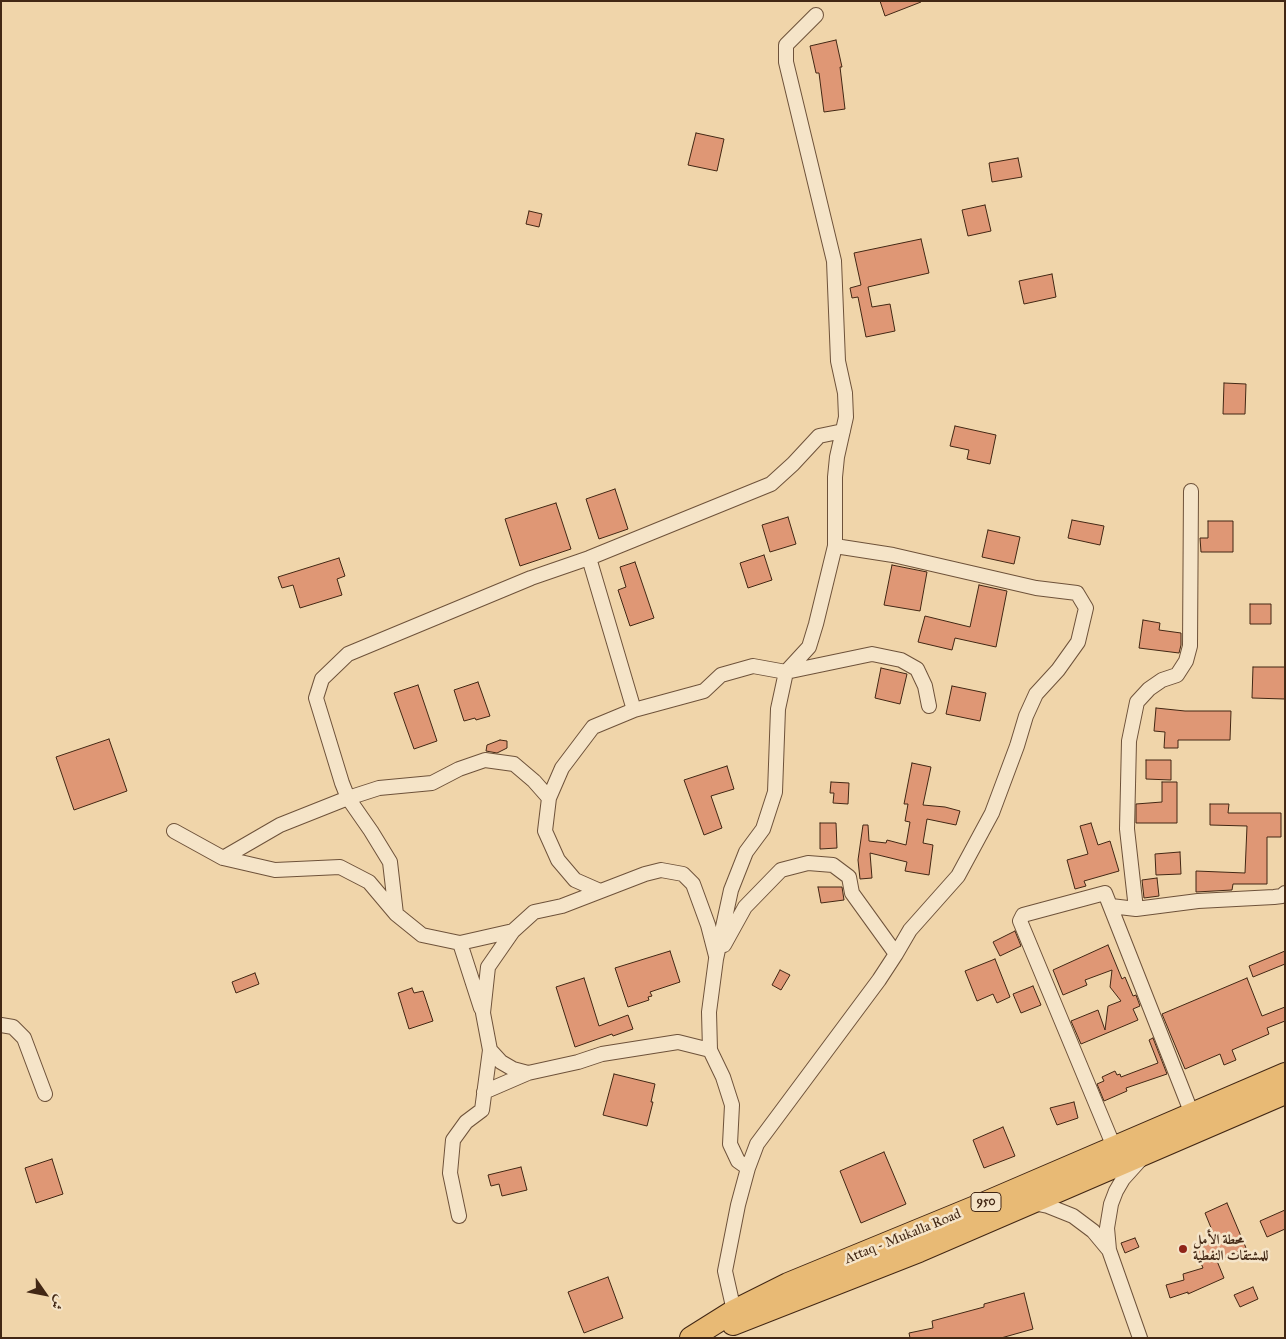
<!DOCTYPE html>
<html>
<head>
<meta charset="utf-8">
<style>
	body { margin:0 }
	#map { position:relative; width:1286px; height:1339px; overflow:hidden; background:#f0d5aa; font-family:"IM FELL Great Primer",Amiri,serif }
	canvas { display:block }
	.frame { position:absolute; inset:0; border:2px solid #422714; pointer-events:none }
	.north { position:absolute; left:20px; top:1269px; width:50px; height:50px; -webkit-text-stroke:4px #f5e4c8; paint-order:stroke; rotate:123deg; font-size:14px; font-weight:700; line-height:20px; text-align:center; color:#422714 }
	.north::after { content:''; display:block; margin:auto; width:18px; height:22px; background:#422714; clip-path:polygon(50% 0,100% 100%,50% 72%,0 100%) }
</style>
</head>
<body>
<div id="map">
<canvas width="1286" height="1339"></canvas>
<div class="frame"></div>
<div class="north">ش</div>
</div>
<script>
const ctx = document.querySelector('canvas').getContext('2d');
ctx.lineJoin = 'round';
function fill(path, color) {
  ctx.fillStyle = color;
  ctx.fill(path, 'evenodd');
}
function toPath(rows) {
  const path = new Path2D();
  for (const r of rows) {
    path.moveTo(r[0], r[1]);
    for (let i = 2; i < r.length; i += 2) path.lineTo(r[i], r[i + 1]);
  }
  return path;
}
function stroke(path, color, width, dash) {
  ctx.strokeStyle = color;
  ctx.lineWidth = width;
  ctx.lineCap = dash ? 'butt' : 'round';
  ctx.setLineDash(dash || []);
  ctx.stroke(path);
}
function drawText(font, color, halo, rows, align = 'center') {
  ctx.font = font + ' "IM FELL Great Primer",Amiri,serif';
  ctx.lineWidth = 5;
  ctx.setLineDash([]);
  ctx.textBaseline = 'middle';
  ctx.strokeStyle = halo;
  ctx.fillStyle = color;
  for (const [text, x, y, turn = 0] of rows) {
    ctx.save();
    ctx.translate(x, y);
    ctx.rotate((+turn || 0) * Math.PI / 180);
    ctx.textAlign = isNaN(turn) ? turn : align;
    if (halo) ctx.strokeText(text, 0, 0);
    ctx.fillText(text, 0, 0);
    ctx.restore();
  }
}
const building = toPath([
	[880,1,921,1,921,2,885,16,880,1],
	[836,40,842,67,840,67,845,109,824,112,819,73,816,73,810,46,836,40],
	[696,133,724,139,717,171,688,165,696,133],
	[1018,158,1022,177,992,182,989,163,1018,158],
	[985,205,991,231,968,236,962,210,985,205],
	[529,211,542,214,539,227,526,224,529,211],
	[921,239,929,273,868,287,872,307,890,304,895,331,866,337,858,297,852,298,850,288,861,285,854,253,921,239],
	[1052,274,1056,297,1024,304,1019,281,1052,274],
	[1224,383,1246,384,1245,414,1223,414,1224,383],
	[955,426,996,435,990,464,967,459,969,450,950,446,955,426],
	[615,489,628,529,599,539,586,499,615,489],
	[556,503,571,549,520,566,505,519,556,503],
	[788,517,796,544,770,552,762,525,788,517],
	[1072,520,1104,526,1100,545,1068,538,1072,520],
	[1208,521,1233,521,1233,552,1201,552,1200,538,1208,538,1208,521],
	[988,530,1020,537,1014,564,982,557,988,530],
	[764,555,772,580,748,588,740,563,764,555],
	[339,558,345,576,337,579,342,595,300,608,293,585,282,588,278,577,339,558],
	[635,562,654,618,630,626,618,590,626,587,620,567,635,562],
	[892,565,927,572,920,611,884,605,892,565],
	[979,585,1007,591,996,647,955,638,952,650,918,642,925,616,970,627,979,585],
	[1250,604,1271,604,1271,624,1250,624,1250,604],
	[1143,620,1160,623,1159,630,1181,633,1181,645,1179,653,1139,648,1143,620],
	[1253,667,1285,667,1285,699,1252,698,1253,667],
	[881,668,907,674,900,704,875,698,881,668],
	[478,682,490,716,476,720,475,718,464,721,454,690,478,682],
	[418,685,437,741,414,749,394,693,418,685],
	[952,686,986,693,980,721,946,714,952,686],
	[1156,708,1185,711,1231,711,1230,740,1178,740,1178,748,1164,748,1165,732,1154,731,1156,708],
	[109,739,127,791,74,810,56,757,109,739],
	[500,740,507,741,507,748,497,753,486,751,487,745,500,740],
	[1146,760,1171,760,1171,780,1146,779,1146,760],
	[912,763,931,767,923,805,945,807,960,811,956,825,927,819,923,843,933,845,929,875,905,871,907,862,870,853,872,878,860,879,858,860,863,825,868,825,869,841,886,843,887,840,906,845,910,822,905,821,908,804,904,804,912,763],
	[727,766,734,789,711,796,722,828,704,835,684,780,727,766],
	[831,782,849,783,848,804,833,803,834,793,830,793,831,782],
	[1162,782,1177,782,1177,823,1136,823,1136,804,1162,802,1162,782],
	[1210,804,1229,804,1228,813,1281,813,1281,837,1267,837,1267,884,1233,884,1232,890,1196,892,1196,871,1245,873,1247,826,1210,825,1210,804],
	[820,823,836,823,837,848,820,849,820,823],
	[1091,823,1098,845,1110,841,1119,871,1084,881,1086,886,1075,889,1067,860,1088,854,1080,826,1091,823],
	[1180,852,1181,874,1156,875,1155,854,1180,852],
	[1157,878,1159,896,1144,898,1142,880,1157,878],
	[818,887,842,887,844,900,821,903,818,887],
	[1015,931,1021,946,1000,956,993,942,1015,931],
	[1108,945,1122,979,1125,977,1133,996,1136,995,1140,1006,1133,1009,1138,1020,1081,1044,1071,1021,1098,1010,1105,1030,1108,1006,1121,1001,1110,987,1112,970,1085,980,1087,985,1063,995,1053,970,1108,945],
	[670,951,680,982,650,992,652,996,648,997,649,1000,628,1007,615,968,670,951],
	[1285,951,1285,964,1253,977,1249,966,1285,951],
	[995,959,1010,997,997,1003,993,994,977,1001,965,971,995,959],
	[780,970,790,975,781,990,772,985,780,970],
	[255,973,259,984,236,993,232,982,255,973],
	[584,978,599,1026,628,1015,633,1029,613,1036,612,1034,575,1047,556,987,584,978],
	[1247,978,1262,1016,1285,1007,1285,1021,1267,1028,1269,1034,1232,1050,1236,1060,1224,1065,1220,1054,1185,1069,1162,1014,1247,978],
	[1033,986,1041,1005,1021,1013,1013,994,1033,986],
	[412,988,414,993,423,991,433,1021,409,1029,398,993,412,988],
	[1153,1038,1167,1074,1126,1088,1127,1091,1104,1101,1097,1084,1104,1081,1102,1077,1115,1071,1117,1075,1120,1074,1121,1077,1158,1063,1149,1040,1153,1038],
	[614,1074,655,1084,651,1102,653,1102,647,1126,603,1115,614,1074],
	[1074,1102,1078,1118,1057,1125,1050,1108,1074,1102],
	[1003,1127,1015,1156,984,1168,973,1140,1003,1127],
	[884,1152,906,1204,861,1223,840,1171,884,1152],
	[52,1159,63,1194,36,1203,25,1168,52,1159],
	[521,1167,527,1190,502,1196,499,1184,491,1186,488,1175,521,1167],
	[1227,1203,1246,1248,1217,1261,1224,1278,1188,1294,1188,1292,1170,1298,1166,1285,1184,1280,1183,1274,1203,1268,1195,1249,1216,1240,1205,1213,1227,1203],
	[1285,1210,1285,1229,1267,1237,1260,1221,1285,1210],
	[1135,1238,1139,1247,1125,1253,1121,1243,1135,1238],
	[608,1277,623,1318,584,1333,568,1292,608,1277],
	[1253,1287,1258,1299,1240,1307,1234,1295,1253,1287],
	[1024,1293,1033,1329,1001,1338,910,1338,909,1333,933,1328,932,1321,984,1307,984,1304,1024,1293]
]);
fill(building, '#df9775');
stroke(building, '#422714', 1);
const street = toPath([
	[589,558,634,710],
	[174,831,223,858,275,870,340,867,369,882,396,914,422,935,460,943,513,931],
	[223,858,280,825,348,798,379,788,432,783,459,769,485,760,514,764,534,781,549,798],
	[600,891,575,880,558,860,545,831,549,798,562,768,593,727,634,710,704,691,721,675,753,666,786,672,872,654,901,660,917,669,925,686,929,706],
	[1111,906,1136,909,1198,901,1274,897,1282,896,1285,893],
	[1136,909,1127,829,1129,741,1137,702,1149,689,1162,680,1177,675,1186,661,1190,646,1191,491],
	[396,914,390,862,371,831,348,798,342,783,316,698,322,679,348,654,531,578,589,558,771,484,793,464,819,436,843,431],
	[460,943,481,1008],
	[724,945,745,907,781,870,808,863,833,865,849,877,852,893,896,954],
	[1,1025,13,1027,24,1038,45,1094],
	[490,1050,501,1062,513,1069,528,1073],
	[484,1092,528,1073,578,1062,602,1054,678,1042,710,1050],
	[1114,1147,1020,921,1023,915,1105,893,1192,1114],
	[748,1168,738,1161,730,1144,732,1105,723,1077,710,1050,709,1012,716,959,731,890,746,852,763,829,775,792,778,709,786,672,809,647,816,624,835,546,835,477,837,457,846,417,845,393,838,361,834,261,786,62,786,45,816,15],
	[1033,1203,1048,1206,1073,1216,1093,1231,1108,1249],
	[459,1216,450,1173,453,1140,466,1122,482,1110,490,1050,483,1013,488,967,513,931,534,912,562,906,645,874,661,870,683,874,693,884,708,925,716,956],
	[734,1311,725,1271,738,1205,748,1168,757,1144,879,980,896,954,910,930,958,876,992,813,1017,746,1026,716,1036,694,1058,670,1078,642,1086,608,1077,593,1036,588,893,555,835,546],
	[1140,1338,1109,1250,1107,1228,1111,1204,1116,1191,1123,1179,1141,1159]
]);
const primary = toPath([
	[733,1324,919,1251,1285,1093],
	[691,1338,734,1311,788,1284,985,1203,1285,1074]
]);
stroke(street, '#6e523a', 16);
stroke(primary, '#422714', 24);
stroke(street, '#f5e4c8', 14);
stroke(primary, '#e8ba75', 22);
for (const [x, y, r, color] of [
	[1183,1249,5,"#8f2418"]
]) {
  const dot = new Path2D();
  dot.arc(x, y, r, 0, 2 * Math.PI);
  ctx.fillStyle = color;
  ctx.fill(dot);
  stroke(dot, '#f5e4c8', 2);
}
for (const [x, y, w] of [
	[986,1202,30]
]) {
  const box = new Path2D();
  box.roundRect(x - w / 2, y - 9.5, w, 19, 4);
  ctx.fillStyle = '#f5e4c8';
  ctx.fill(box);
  stroke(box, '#422714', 1);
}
drawText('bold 12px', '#422714', null, [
	["950",986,1202]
]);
drawText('14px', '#422714', '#f5e4c8', [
	["Attaq - Mukalla Road",903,1237,-22]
]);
drawText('bold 14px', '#422714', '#f5e4c8', [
	["محطة الأمل",1193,1241],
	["للمشتقات النفطية",1193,1257]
], 'left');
</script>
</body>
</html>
